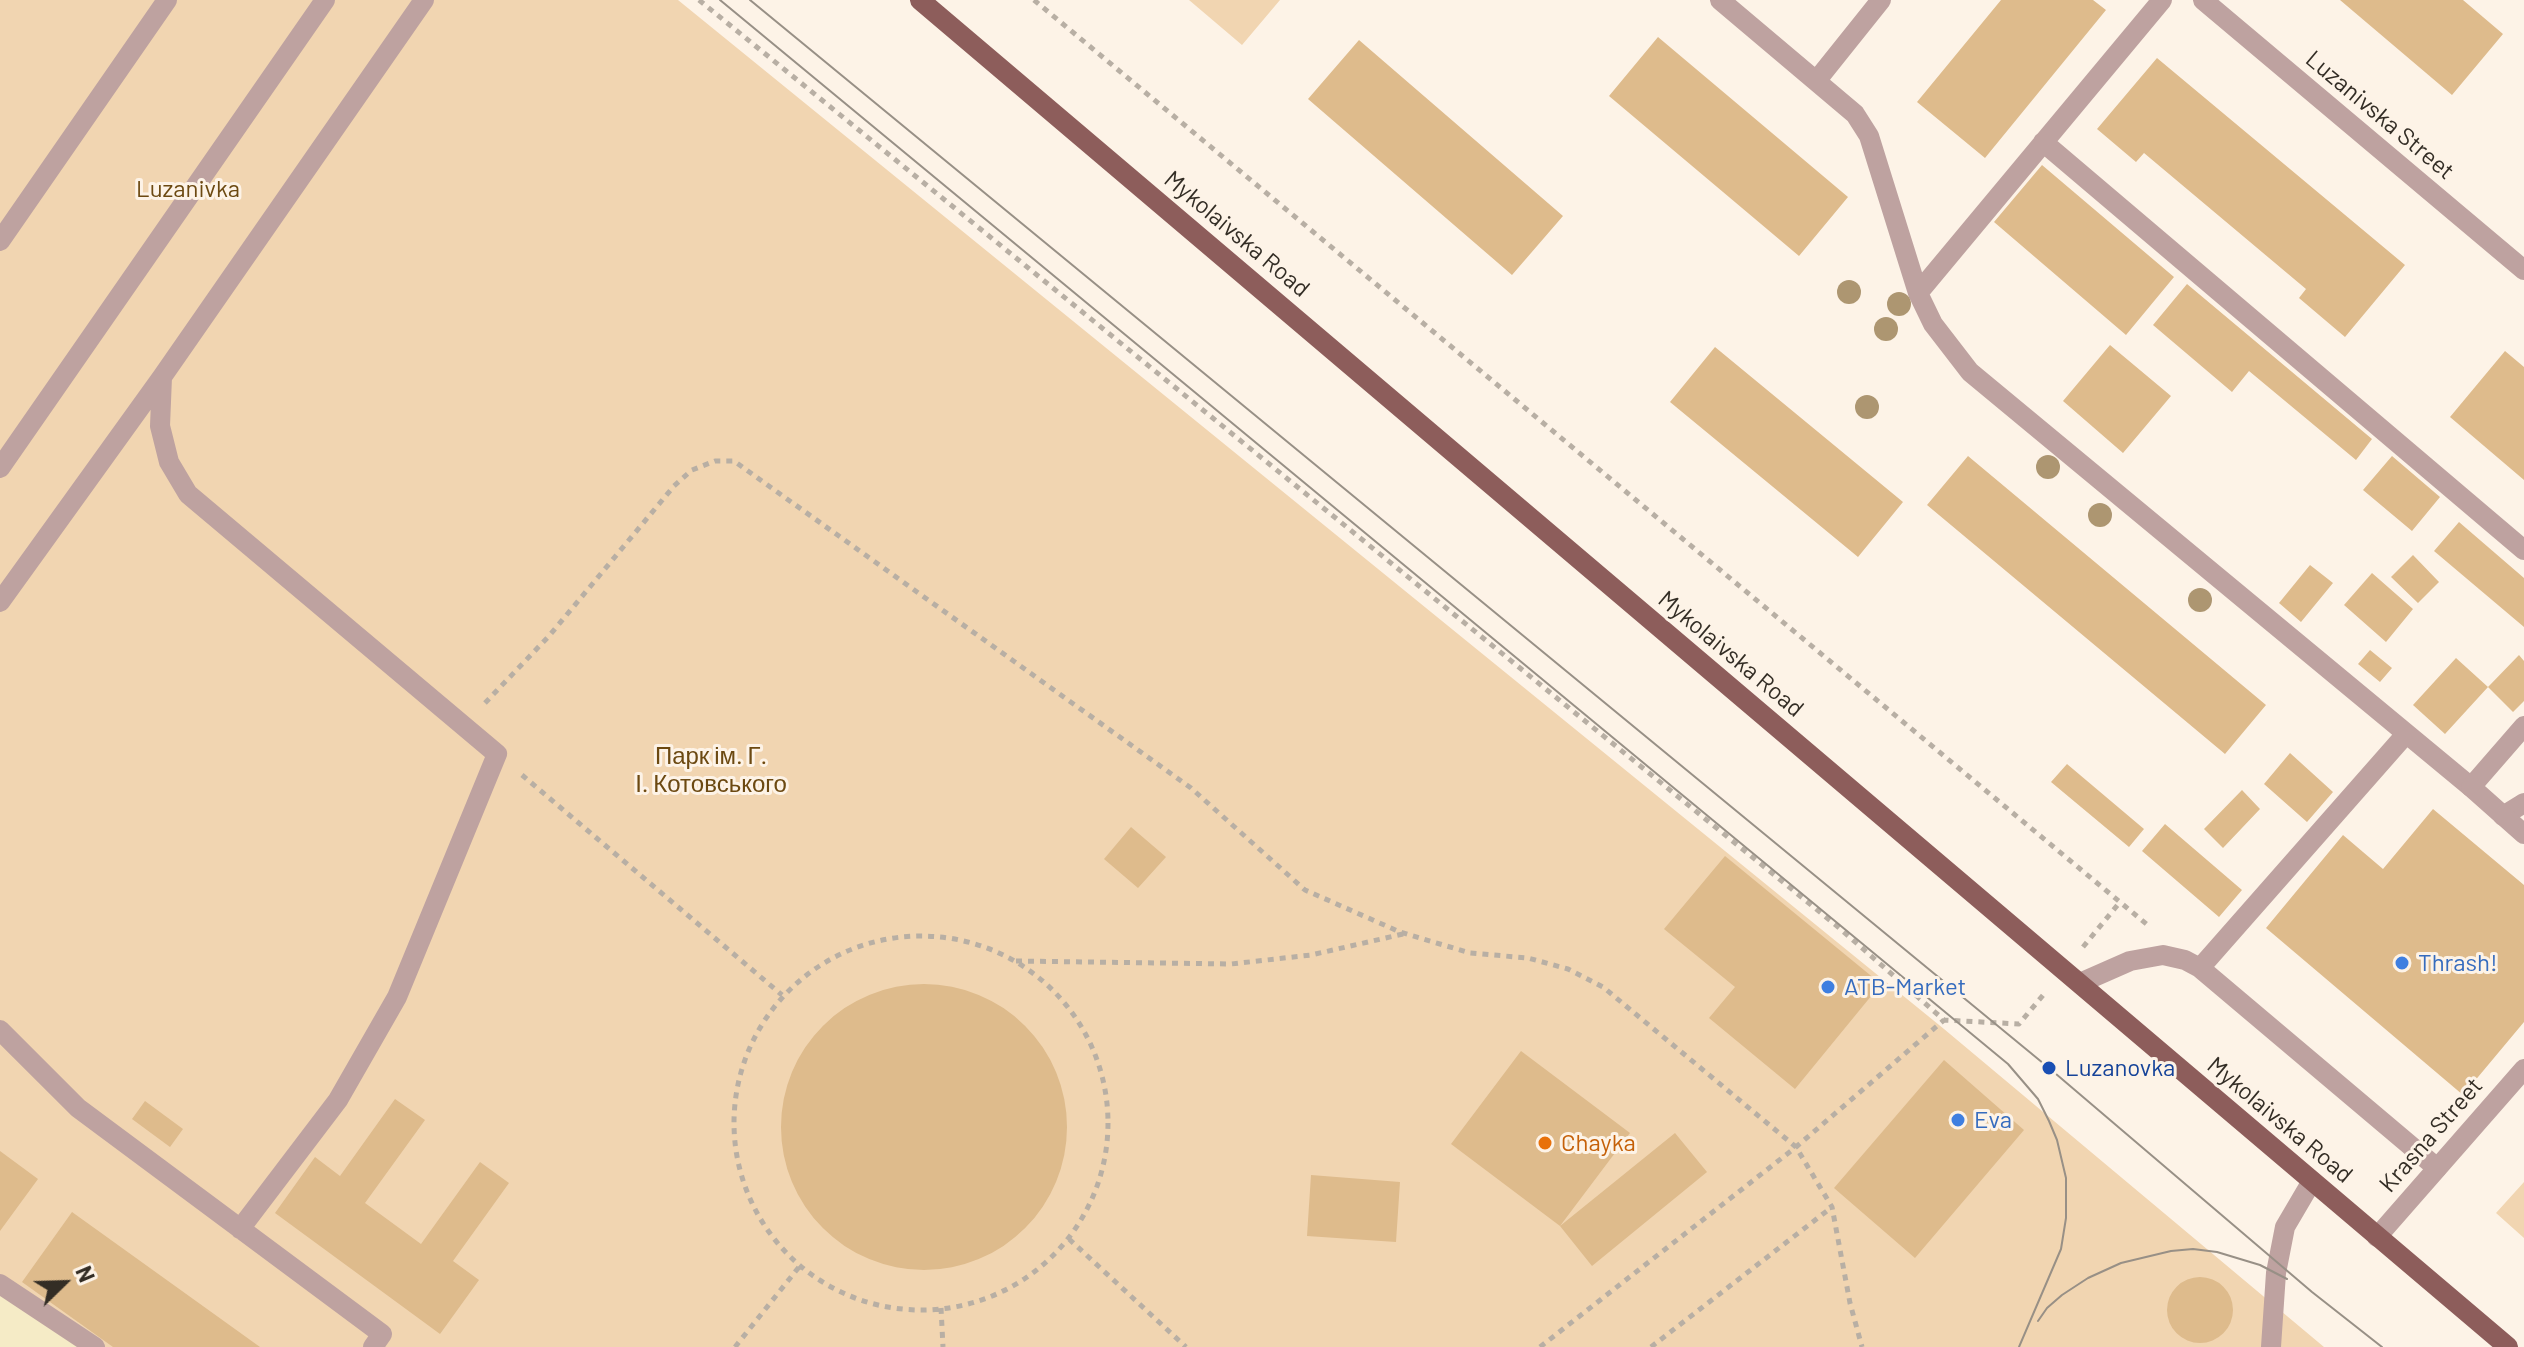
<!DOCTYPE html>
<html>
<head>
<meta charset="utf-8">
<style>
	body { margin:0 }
	#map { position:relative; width:2524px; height:1347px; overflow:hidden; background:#fdf3e7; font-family:Barlow,sans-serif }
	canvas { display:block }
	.north { position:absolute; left:24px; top:1243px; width:80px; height:80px; -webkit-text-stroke:6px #fdf3e7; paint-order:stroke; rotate:67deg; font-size:22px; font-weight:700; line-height:32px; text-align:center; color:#332d25 }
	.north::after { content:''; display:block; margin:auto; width:28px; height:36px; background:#332d25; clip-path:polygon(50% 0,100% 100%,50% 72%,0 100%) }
</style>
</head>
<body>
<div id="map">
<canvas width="2524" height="1347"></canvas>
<div class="north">N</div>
</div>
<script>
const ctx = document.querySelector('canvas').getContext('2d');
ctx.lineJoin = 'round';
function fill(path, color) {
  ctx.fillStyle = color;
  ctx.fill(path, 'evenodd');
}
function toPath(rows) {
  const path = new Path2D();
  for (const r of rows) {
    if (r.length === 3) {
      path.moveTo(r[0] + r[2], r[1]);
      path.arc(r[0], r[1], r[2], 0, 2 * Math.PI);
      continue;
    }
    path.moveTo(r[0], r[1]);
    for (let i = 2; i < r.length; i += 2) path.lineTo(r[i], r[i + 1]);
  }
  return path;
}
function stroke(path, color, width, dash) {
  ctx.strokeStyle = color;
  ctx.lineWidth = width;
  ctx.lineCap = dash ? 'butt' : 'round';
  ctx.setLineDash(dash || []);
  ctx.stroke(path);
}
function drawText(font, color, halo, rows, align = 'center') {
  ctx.font = font + ' Barlow,sans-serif';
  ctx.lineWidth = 6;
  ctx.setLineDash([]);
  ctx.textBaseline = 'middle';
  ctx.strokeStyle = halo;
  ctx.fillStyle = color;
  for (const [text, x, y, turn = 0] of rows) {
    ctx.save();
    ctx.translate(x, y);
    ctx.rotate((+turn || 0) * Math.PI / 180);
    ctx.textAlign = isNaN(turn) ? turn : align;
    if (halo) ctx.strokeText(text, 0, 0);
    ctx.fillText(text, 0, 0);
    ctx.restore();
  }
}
fill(toPath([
	[0,0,678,0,1944,1029,2324,1347,95,1347,0,1284],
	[1189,0,1280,0,1242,45],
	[2524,1182,2524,1238,2496,1213]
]), '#f1d5b1');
fill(toPath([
	[0,1284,95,1347,0,1347]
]), '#f5ebc6');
fill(toPath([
	[2001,0,2093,0,2106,10,1985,158,1917,102],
	[2340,0,2463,0,2503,34,2452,95],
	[1658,37,1848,197,1799,256,1609,96],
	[1359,40,1563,216,1512,275,1308,99],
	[2157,58,2405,265,2345,337,2299,298,2306,289,2144,153,2136,162,2097,129],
	[2042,165,2174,277,2126,335,1994,222],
	[2187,284,2372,439,2356,460,2249,371,2232,392,2153,325],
	[2110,345,2171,396,2123,453,2063,401],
	[1715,347,1903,502,1858,557,1670,402],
	[2505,351,2524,367,2524,480,2450,417],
	[1968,456,2266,705,2225,754,1927,505],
	[2392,456,2440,497,2412,531,2363,490],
	[2459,522,2524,578,2524,627,2434,551],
	[2413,555,2439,582,2418,603,2391,577],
	[2310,565,2333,583,2301,622,2279,603],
	[2372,573,2413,609,2386,642,2344,605],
	[2370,650,2392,668,2380,682,2358,664],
	[2519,655,2524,661,2524,701,2513,712,2488,687],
	[2456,658,2488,687,2445,734,2413,705],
	[2290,753,2333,792,2307,822,2264,784],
	[2067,764,2144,829,2129,847,2051,782],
	[2242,790,2260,809,2223,848,2204,829],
	[2433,809,2524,885,2524,1022,2463,1095,2266,928,2343,835,2383,869],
	[2165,824,2242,890,2219,917,2142,851],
	[1131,827,1166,857,1138,888,1104,859],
	[1725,856,1881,984,1795,1089,1709,1018,1735,987,1664,929],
	[924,1127,143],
	[1521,1051,1630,1133,1560,1226,1451,1144],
	[1944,1060,2024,1130,1915,1258,1834,1188],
	[395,1099,425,1120,365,1203,421,1244,480,1162,509,1183,453,1261,479,1280,440,1334,275,1213,315,1157,340,1176],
	[145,1101,183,1129,170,1147,132,1119],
	[1675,1133,1707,1172,1592,1266,1560,1226],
	[0,1151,38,1179,0,1231],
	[1311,1175,1400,1182,1396,1242,1307,1236],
	[72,1212,260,1347,113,1347,22,1282],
	[2200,1310,33]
]), '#debb8c');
stroke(toPath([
	[699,0,1837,926,1944,1020,2019,1024,2044,994],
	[1034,0,2150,927],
	[485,703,549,636,674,486,692,470,715,461,734,461,1191,788,1305,890,1400,932,1470,953,1528,958,1568,969,1603,987,1796,1147,1832,1207,1850,1303,1862,1347],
	[522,775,782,995],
	[921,1123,187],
	[2083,947,2120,902],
	[1016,961,1231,964,1311,955,1403,934],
	[1069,1239,1186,1347],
	[941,1308,943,1347],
	[735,1347,799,1267],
	[1540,1347,1796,1147,1944,1020],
	[1651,1347,1832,1207]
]), '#b8afa4', 5, [6, 6]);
stroke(toPath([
	[1720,0,1855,114,1869,136,1918,293,1933,324,1970,372,2471,787],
	[1817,80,1881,0],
	[2043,142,2524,550],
	[0,241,167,0],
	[1918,293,2162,0],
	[162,377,160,426,169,462,188,494,497,754,397,997,338,1100,240,1229],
	[0,468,325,0],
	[0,602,162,377,424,0],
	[2503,816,2524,803],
	[2200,968,2406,734],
	[2080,983,2130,961,2163,955,2185,960,2200,968,2437,1168],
	[0,1030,78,1108,382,1334,373,1347],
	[2271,1347,2276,1273,2285,1227,2312,1181]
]), '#bea2a0', 20);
stroke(toPath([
	[0,1284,95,1347]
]), '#bea2a0', 20);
stroke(toPath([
	[2203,0,2524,270],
	[2524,726,2471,787,2524,834],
	[2377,1237,2524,1069]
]), '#bea2a0', 20);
stroke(toPath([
	[920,0,2508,1347]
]), '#8d5d5b', 20);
stroke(toPath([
	[720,0,2008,1064,2038,1099,2049,1121,2057,1140,2066,1178,2066,1218,2061,1249,2019,1347],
	[750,0,2049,1068,2312,1292,2382,1347],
	[2038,1321,2047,1308,2062,1295,2088,1278,2121,1263,2171,1251,2193,1249,2217,1252,2260,1265,2287,1279]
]), '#989086', 2);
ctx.fillStyle = '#ad9671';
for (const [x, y] of [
	[1849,292],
	[1899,304],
	[1886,329],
	[1867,407],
	[2048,467],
	[2100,515],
	[2200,600]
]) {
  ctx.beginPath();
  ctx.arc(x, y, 12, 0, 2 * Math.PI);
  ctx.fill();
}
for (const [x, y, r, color] of [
	[2402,963,8,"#3f7fe0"],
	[1828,987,8,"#3f7fe0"],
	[2049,1068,8,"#1a4fb4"],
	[1958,1120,8,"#3f7fe0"],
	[1545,1143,8,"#e8710a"]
]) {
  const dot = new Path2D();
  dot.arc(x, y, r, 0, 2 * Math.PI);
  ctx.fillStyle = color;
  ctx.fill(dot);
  stroke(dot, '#fdf3e7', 3);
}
drawText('24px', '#332d25', '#fdf3e7', [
	["Luzanivska Street",2380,115,40],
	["Mykolaivska Road",1237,234,40],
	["Mykolaivska Road",1731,654,40],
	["Mykolaivska Road",2280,1120,40],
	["Krasna Street",2431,1135,-49]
]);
drawText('24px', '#6c4911', '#fdf3e7', [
	["Luzanivka",188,189],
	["Парк ім. Г.",711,756],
	["І. Котовського",711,784]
]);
drawText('24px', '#366cbe', '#fdf3e7', [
	["Thrash!",2418,963],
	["ATB-Market",1844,987],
	["Eva",1974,1120]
], 'left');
drawText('24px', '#164399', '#fdf3e7', [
	["Luzanovka",2065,1068]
], 'left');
drawText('24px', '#c56008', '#fdf3e7', [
	["Chayka",1561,1143]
], 'left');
</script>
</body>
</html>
